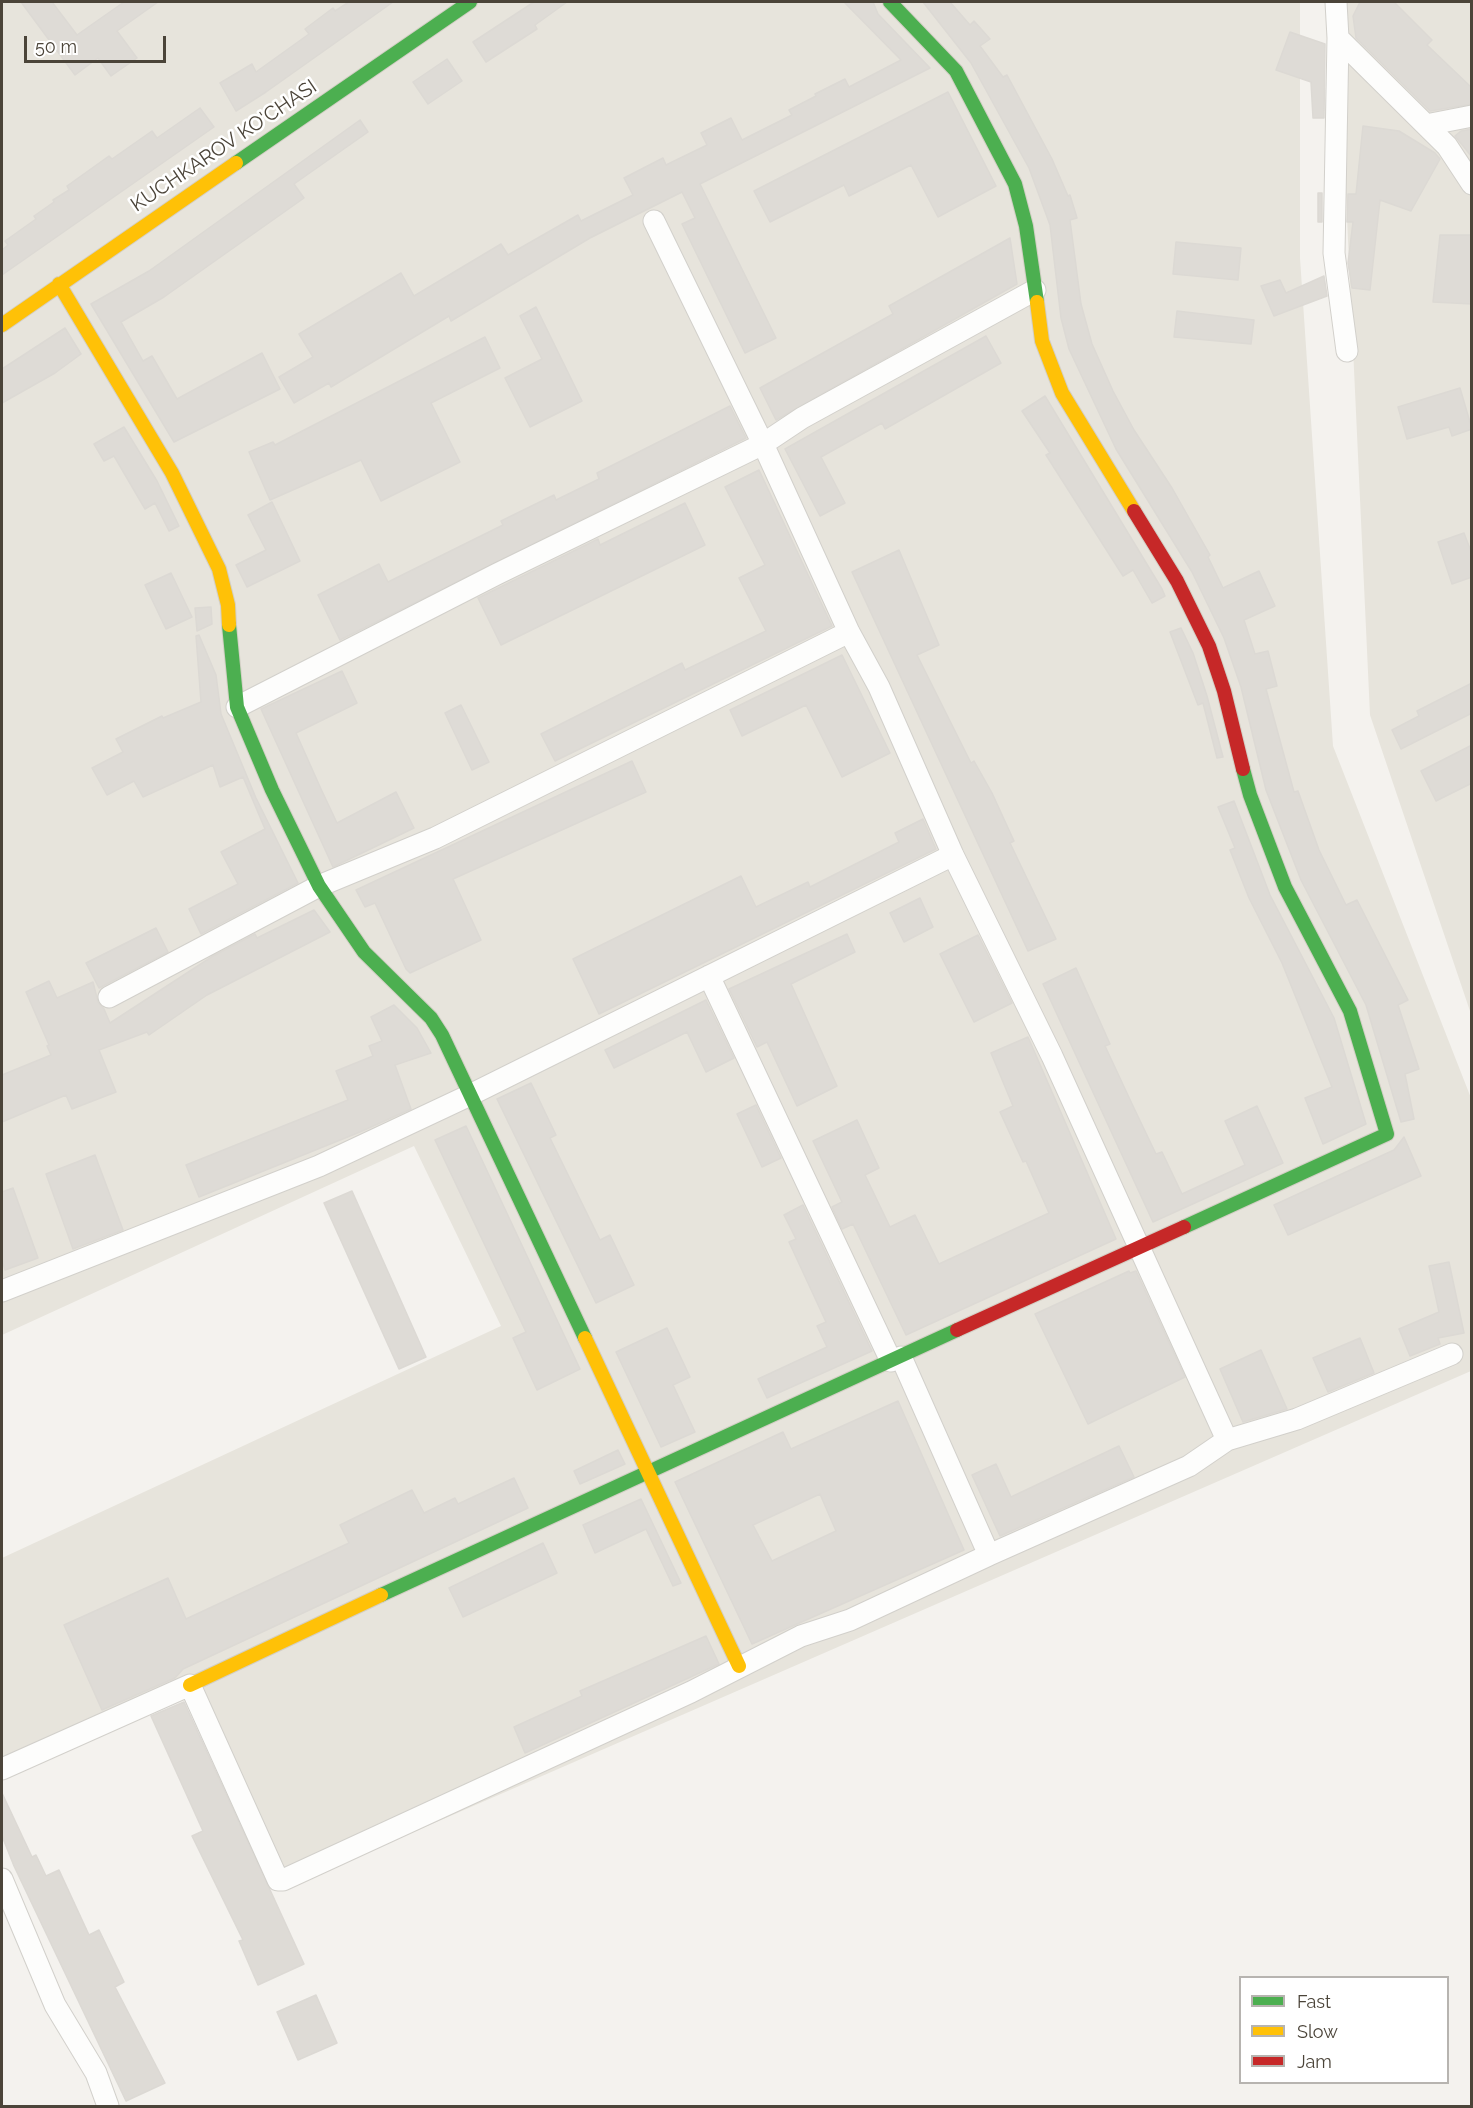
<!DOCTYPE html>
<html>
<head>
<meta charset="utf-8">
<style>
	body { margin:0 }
	#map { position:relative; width:1473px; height:2108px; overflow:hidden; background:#f4f2ee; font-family:Raleway,sans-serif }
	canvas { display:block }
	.frame { position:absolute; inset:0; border:3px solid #4b4439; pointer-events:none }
	.legend { position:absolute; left:1239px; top:1976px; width:210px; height:108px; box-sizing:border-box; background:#fff; border:2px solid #b7b4b0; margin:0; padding:8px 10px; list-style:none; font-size:18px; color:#4b4439 }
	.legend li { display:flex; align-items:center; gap:12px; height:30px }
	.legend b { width:30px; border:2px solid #b7b4b0 }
	.scale { position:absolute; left:24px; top:36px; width:142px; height:27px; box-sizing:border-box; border:3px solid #4b4439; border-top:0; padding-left:8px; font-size:18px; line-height:21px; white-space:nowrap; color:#4b4439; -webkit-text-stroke:4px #fff; paint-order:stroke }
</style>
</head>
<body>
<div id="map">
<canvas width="1473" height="2108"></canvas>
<div class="frame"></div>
<ul class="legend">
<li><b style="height:8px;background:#4caf50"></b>Fast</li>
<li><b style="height:8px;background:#ffc107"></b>Slow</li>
<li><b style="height:8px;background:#c62828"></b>Jam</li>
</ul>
<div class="scale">50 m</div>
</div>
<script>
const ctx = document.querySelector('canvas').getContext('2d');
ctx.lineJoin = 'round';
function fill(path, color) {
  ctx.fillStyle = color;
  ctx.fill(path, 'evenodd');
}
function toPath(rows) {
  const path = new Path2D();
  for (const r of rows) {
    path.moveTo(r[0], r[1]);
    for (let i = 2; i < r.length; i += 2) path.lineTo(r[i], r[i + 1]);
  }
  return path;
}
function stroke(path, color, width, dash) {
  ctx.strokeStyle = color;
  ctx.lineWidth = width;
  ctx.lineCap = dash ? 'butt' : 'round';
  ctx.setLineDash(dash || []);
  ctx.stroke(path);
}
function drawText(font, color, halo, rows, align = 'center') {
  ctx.font = font + ' Raleway,sans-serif';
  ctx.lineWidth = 5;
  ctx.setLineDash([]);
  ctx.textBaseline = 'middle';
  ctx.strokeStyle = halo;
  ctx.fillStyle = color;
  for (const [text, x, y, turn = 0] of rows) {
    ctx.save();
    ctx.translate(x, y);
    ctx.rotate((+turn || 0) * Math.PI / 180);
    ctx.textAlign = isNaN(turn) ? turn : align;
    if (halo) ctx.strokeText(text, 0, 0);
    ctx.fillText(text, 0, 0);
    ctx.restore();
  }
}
fill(toPath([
	[2,2,1300,2,1300,258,1333,746,1471,1098,1471,1371,292,1885,199,1680,2,1767,2,1558,501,1326,414,1146,2,1335],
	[1337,2,1471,2,1471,1014,1370,715]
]), '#e7e4dc');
const building = toPath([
	[21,2,52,2,77,35,124,2,158,2,117,31,137,58,111,76,98,58,75,75,21,2],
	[349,2,393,2,266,92,236,111,220,83,252,64,256,72,309,34,305,29,333,8,335,11,349,2],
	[534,2,567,2,535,25,537,29,486,62,473,42,534,2],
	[844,2,873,2,878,14,930,68,700,184,776,338,745,353,682,224,695,218,682,192,590,238,451,321,449,316,331,387,329,383,294,403,279,377,313,357,299,334,401,273,414,296,501,244,508,255,578,215,581,221,633,195,624,178,663,158,666,165,707,145,701,133,731,118,742,140,792,115,789,110,816,96,815,94,845,79,849,87,901,60,844,2],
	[923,2,950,2,970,25,974,21,990,39,980,46,1003,77,1007,75,1052,159,1068,196,1070,195,1077,218,1070,220,1081,304,1092,344,1113,391,1134,430,1172,488,1210,555,1208,557,1223,588,1259,571,1275,606,1244,620,1255,654,1268,651,1277,686,1266,689,1294,792,1298,791,1319,850,1346,905,1357,900,1408,1000,1398,1005,1419,1069,1405,1074,1414,1119,1401,1122,1366,1005,1301,880,1266,790,1241,687,1224,638,1192,572,1116,449,1069,349,1061,318,1050,225,1029,168,971,63,923,2],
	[1360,2,1394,2,1432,40,1427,45,1472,88,1472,104,1430,111,1356,38,1353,16,1360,2],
	[1290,32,1325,44,1324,118,1313,118,1311,82,1276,70,1290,32],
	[447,59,462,81,428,104,413,82,447,59],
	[948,92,996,186,938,217,911,165,849,196,844,185,770,222,754,191,948,92],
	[200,108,214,127,2,275,2,250,8,245,5,241,36,219,34,216,54,202,53,200,69,190,67,186,109,156,112,159,152,131,157,138,200,108],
	[360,120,368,132,294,184,304,198,164,297,121,322,143,361,152,356,177,399,262,353,280,389,174,442,91,304,149,271,360,120],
	[1363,126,1399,131,1435,153,1440,159,1411,211,1380,200,1370,290,1352,288,1348,263,1353,222,1347,222,1348,194,1356,194,1363,126],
	[1472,129,1472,157,1455,136,1461,131,1472,129],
	[1318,193,1322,193,1322,222,1318,222,1318,193],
	[1440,235,1472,235,1472,304,1433,302,1440,235],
	[1010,238,1017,284,776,420,760,388,893,314,889,306,1010,238],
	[1176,242,1241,248,1238,280,1173,274,1176,242],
	[1324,276,1327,296,1274,316,1261,286,1280,280,1286,293,1324,276],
	[536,307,582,401,530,427,505,378,542,359,520,316,536,307],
	[1177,311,1254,320,1251,344,1174,337,1177,311],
	[65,328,81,354,55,373,2,403,2,369,65,328],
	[986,336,1001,363,885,429,882,423,821,457,845,503,820,516,785,449,986,336],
	[485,337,500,368,431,403,460,462,381,501,361,460,270,500,249,452,273,442,275,445,485,337],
	[1460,388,1472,429,1452,436,1449,427,1407,439,1398,407,1460,388],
	[1045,396,1162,589,1165,596,1152,603,1133,570,1123,576,1046,455,1050,453,1022,411,1045,396],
	[730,406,746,438,340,640,318,595,379,564,388,582,503,525,501,521,554,495,556,500,599,479,597,473,730,406],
	[124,427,157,481,179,526,169,531,155,503,145,509,114,456,104,461,94,444,124,427],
	[759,470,832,626,555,761,541,734,682,663,685,670,766,631,739,578,765,565,725,487,759,470],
	[272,502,300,561,247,587,236,565,266,550,248,515,272,502],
	[685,503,705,545,501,645,478,598,598,539,600,545,685,503],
	[1464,533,1472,554,1472,577,1452,584,1438,542,1464,533],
	[899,550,939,645,917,655,971,763,974,761,992,793,1014,841,1010,843,1056,939,1028,951,852,572,899,550],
	[171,573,192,617,166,629,145,585,171,573],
	[211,607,212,624,197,631,195,608,211,607],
	[1181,628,1193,653,1207,696,1223,757,1217,758,1203,703,1198,705,1170,632,1181,628],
	[199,635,216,675,221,714,256,798,298,883,201,934,189,909,238,884,221,852,265,829,243,777,220,787,213,765,143,797,134,781,107,795,92,768,123,752,116,739,162,716,163,718,201,702,196,636,199,635],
	[842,655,890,753,842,777,806,705,742,736,730,710,842,655],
	[342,671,357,703,296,733,321,789,337,823,396,792,414,828,333,867,261,709,342,671],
	[1472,683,1472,713,1401,749,1392,730,1419,716,1417,711,1472,683],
	[461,705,489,762,472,770,445,713,461,705],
	[1472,745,1472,783,1436,801,1421,771,1472,745],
	[632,761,646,792,453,879,481,940,410,973,406,969,375,903,365,907,356,890,632,761],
	[1234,801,1270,895,1334,1018,1366,1124,1323,1144,1305,1098,1332,1087,1282,963,1249,898,1230,850,1235,848,1218,807,1234,801],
	[923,819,936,849,599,1014,573,959,741,876,756,907,808,882,810,887,899,842,895,833,923,819],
	[920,898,933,927,904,942,890,913,920,898],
	[314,910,330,932,207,995,149,1035,147,1032,99,1050,116,1092,72,1109,66,1095,2,1122,2,1075,51,1055,47,1046,49,1045,26,992,49,981,57,998,93,982,98,1002,104,1009,110,1023,213,956,255,934,257,938,314,910],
	[156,928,168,952,99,988,86,963,156,928],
	[847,934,855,952,791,984,837,1086,797,1106,767,1042,757,1047,729,989,847,934],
	[978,935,1012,1003,974,1022,940,954,978,935],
	[1076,968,1110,1044,1105,1046,1133,1106,1156,1154,1162,1152,1182,1194,1245,1165,1225,1121,1257,1106,1283,1163,1153,1222,1043,984,1076,968],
	[706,1000,734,1058,706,1072,687,1032,614,1068,605,1050,706,1000],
	[394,1005,417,1028,431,1053,395,1065,411,1109,360,1132,199,1197,186,1165,348,1100,336,1071,373,1056,369,1046,382,1041,371,1017,394,1005],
	[1028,1037,1116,1239,906,1335,853,1224,842,1229,832,1207,842,1202,813,1141,857,1120,879,1168,865,1175,890,1227,915,1215,939,1264,1049,1213,1026,1161,1023,1162,1000,1112,1013,1106,991,1053,1028,1037],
	[531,1083,556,1135,550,1138,600,1240,610,1235,634,1285,596,1303,497,1099,531,1083],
	[756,1105,781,1158,762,1167,737,1114,756,1105],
	[466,1126,580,1369,537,1390,513,1338,526,1332,435,1140,466,1126],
	[1404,1137,1421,1176,1288,1235,1274,1205,1394,1150,1404,1137],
	[95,1155,123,1230,73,1249,46,1174,95,1155],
	[13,1188,38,1258,5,1270,2,1260,2,1192,13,1188],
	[352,1191,426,1357,399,1369,324,1203,352,1191],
	[803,1205,872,1351,767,1398,758,1379,827,1347,817,1326,826,1322,789,1242,796,1239,784,1215,803,1205],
	[1449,1262,1464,1333,1438,1338,1440,1344,1410,1356,1399,1329,1439,1312,1429,1266,1449,1262],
	[1129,1271,1130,1273,1136,1271,1185,1377,1088,1424,1035,1314,1129,1271],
	[667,1328,690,1377,673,1385,695,1432,661,1447,616,1352,667,1328],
	[1360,1338,1374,1373,1328,1392,1313,1358,1360,1338],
	[1261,1350,1287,1409,1243,1422,1220,1369,1261,1350],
	[898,1401,964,1550,752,1644,675,1482,783,1432,791,1449,898,1401],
	[820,1494,836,1531,772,1561,753,1525,820,1494],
	[1119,1446,1134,1477,1000,1536,972,1475,996,1464,1011,1497,1119,1446],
	[618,1450,625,1464,580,1484,574,1471,618,1450],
	[514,1478,528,1508,183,1669,175,1678,102,1710,64,1625,168,1578,186,1619,349,1543,340,1525,412,1490,424,1513,455,1498,458,1504,514,1478],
	[641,1499,681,1583,673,1586,646,1529,595,1553,583,1525,641,1499],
	[543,1543,557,1573,463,1617,449,1588,543,1543],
	[706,1636,719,1664,525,1753,514,1727,582,1696,580,1691,706,1636],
	[184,1702,304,1964,258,1985,239,1941,243,1940,192,1836,203,1831,151,1716,184,1702],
	[2,1793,32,1857,36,1855,46,1876,59,1870,89,1935,99,1930,124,1982,115,1987,165,2083,126,2101,14,1866,2,1836,2,1793],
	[316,1995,337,2043,298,2060,277,2012,316,1995]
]);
fill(building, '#dedbd6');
stroke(building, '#dcd9d4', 1.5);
const street = toPath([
	[1336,2,1338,38,1334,253,1347,351],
	[1338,38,1447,146,1472,184],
	[1426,125,1472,116],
	[654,221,763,444,849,632,879,687,953,855,1052,1056,1227,1440],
	[237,707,497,574,763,444,802,418,1035,290],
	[709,976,891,1361],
	[109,997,319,886,435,838,849,632],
	[2,1291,319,1166,470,1095,953,855],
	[901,1357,989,1555,1189,1466,1227,1440,1297,1419,1452,1354],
	[2,1769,190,1685,278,1880,283,1880,691,1692,801,1636,850,1620,989,1555],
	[2,1879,55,2005,96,2073,108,2106]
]);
const fast = toPath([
	[890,2,956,71,1015,184,1026,226,1037,302],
	[236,163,470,2],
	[229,625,237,707,272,790,319,886,364,952,431,1018,442,1035,585,1338],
	[1184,1227,1387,1134,1350,1011,1285,887,1250,795,1243,769],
	[381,1595,957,1330]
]);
const slow = toPath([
	[59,284,172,473,219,569,228,605,229,625],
	[1037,302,1042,341,1062,393,1134,511],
	[2,325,236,163],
	[585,1338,739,1666],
	[190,1685,381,1595]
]);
const jam = toPath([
	[1134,511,1177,581,1209,646,1224,691,1243,769],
	[957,1330,1184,1227]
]);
stroke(street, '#d2d0cb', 23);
stroke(fast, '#d3cfc5', 16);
stroke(slow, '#d3cfc5', 16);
stroke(jam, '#d3cfc5', 16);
stroke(street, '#fdfdfc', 21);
stroke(fast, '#4caf50', 14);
stroke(slow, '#ffc107', 14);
stroke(jam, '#c62828', 14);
drawText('20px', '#4b4439', '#fff', [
	["KUCHKAROV KO'CHASI",224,146,-34]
]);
</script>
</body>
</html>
